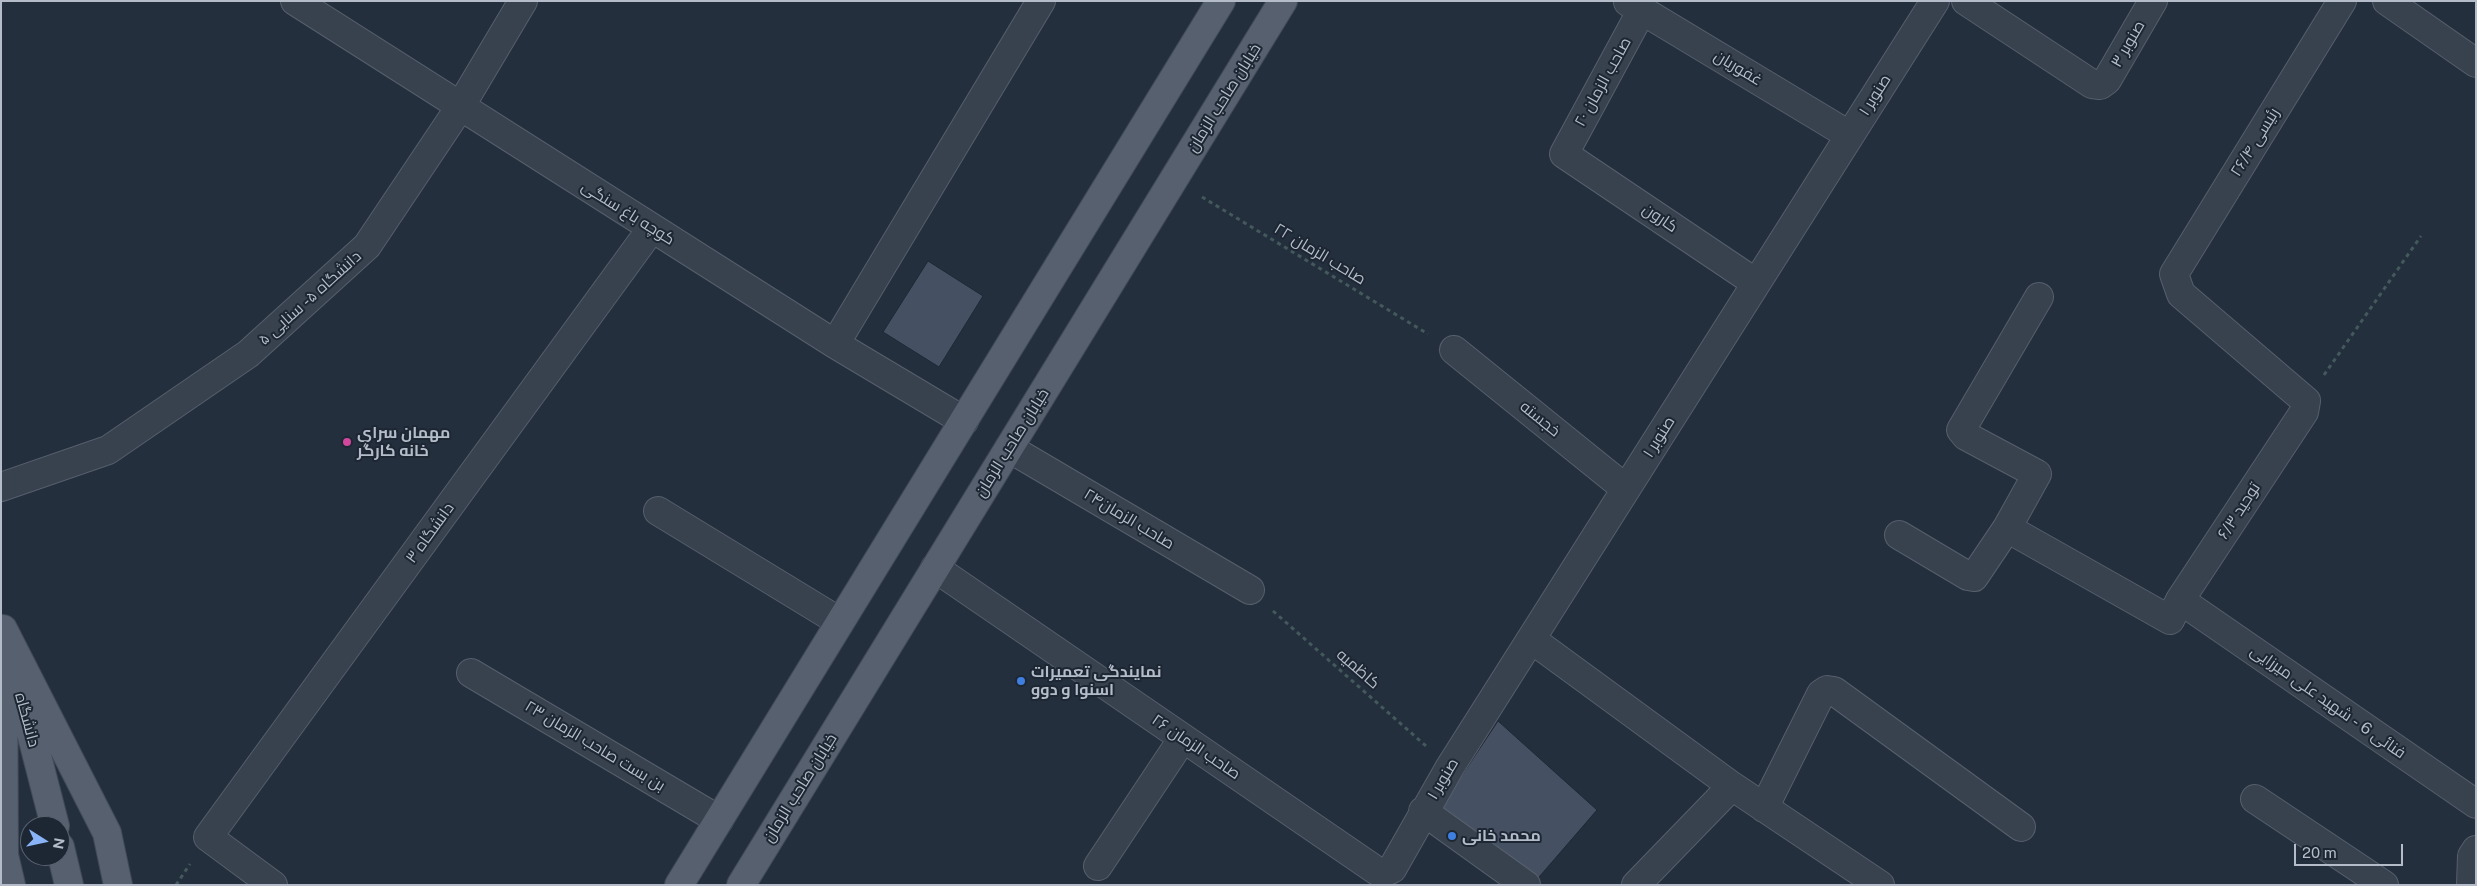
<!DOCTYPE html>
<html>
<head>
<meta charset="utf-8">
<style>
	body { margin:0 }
	#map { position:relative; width:2477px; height:886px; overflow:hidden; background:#242f3e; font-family:"Public Sans",sans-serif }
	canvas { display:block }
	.frame { position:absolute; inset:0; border:2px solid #b4bcc9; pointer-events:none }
	.north { position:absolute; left:20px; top:816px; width:50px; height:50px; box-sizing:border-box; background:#1d2633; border:1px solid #59626f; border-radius:50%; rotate:100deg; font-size:14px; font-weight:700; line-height:20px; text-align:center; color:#b4bcc9 }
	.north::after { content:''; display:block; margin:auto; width:18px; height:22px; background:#8ab4f8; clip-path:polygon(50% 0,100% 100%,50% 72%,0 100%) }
	.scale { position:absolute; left:2294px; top:844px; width:109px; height:22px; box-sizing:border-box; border:2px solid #b4bcc9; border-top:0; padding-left:6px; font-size:15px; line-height:18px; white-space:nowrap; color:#b4bcc9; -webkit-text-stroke:4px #1d2633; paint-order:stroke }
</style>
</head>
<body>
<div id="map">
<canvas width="2477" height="886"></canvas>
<div class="frame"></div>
<div class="north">N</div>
<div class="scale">20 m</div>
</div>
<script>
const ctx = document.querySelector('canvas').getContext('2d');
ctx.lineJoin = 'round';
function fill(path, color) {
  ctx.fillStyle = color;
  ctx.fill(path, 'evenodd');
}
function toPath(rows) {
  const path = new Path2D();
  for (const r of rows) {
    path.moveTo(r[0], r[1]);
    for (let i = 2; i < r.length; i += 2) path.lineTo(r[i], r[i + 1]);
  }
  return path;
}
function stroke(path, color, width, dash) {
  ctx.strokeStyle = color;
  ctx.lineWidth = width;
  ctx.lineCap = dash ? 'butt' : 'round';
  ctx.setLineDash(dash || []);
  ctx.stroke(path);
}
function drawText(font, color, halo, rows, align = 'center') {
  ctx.font = font + ' "Public Sans",Cairo,sans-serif';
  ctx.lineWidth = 4;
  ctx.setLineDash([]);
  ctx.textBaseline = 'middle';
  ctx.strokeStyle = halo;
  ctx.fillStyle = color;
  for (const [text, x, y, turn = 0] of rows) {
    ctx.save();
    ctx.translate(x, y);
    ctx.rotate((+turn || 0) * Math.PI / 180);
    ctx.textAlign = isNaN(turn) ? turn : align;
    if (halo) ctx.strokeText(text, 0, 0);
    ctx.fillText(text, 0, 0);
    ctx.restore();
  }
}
const building = toPath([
	[928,261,983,296,939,367,883,332,928,261],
	[1498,721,1597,810,1533,884,1435,816,1498,721]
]);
fill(building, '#455162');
stroke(building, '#1f2835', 1);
const minor = toPath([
	[295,1,835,344,964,421],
	[1966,1,2092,84,2100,85,2107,80,2153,1],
	[2387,1,2476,63],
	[1628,2,1849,135],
	[1642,10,1564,154,1756,283],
	[835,344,1041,1],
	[1454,350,1626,489],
	[1009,448,1250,590],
	[1,487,108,450,248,354,367,246,460,107,523,1],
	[658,511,840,622],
	[2007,528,2170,620,2180,600,2304,412,2306,401,2181,294,2174,274,2342,1],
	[1899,535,1968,576,1974,577,2007,528,2037,474,1966,436,1961,430,2039,297],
	[935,568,1377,871,1385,872,1392,869,1450,767,1935,1],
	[2180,600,2476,804],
	[1531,639,1732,786,1880,885],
	[471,673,719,820],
	[2255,799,2384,885],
	[1764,808,1821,694,1827,690,1834,691,2021,827],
	[1423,811,1526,885],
	[1098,866,1183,738],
	[273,885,208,837,652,228],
	[1636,885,1732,786],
	[2471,885,2472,856,2476,850]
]);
const major = toPath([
	[3,629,107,833,118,885],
	[3,636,4,855,11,885],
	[18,682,55,826],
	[60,847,69,885],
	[679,885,1221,1],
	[741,885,1283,1]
]);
stroke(minor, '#565f6c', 30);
stroke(major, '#414a57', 30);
stroke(toPath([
	[1202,197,1428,334],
	[2324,375,2421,236],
	[1273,611,1426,746],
	[176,885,190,864]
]), '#44595c', 3, [4, 4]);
stroke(minor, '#38414e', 28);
stroke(major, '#56606e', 28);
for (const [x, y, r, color] of [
	[347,442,5,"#d1479c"],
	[1021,681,5,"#3f7fe0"],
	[1452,836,5,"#3f7fe0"]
]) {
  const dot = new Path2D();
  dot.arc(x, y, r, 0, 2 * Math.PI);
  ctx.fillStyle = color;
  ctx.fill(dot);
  stroke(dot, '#1d2633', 2);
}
drawText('16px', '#b4bcc9', '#1d2633', [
	["صنوبر ۳",2128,44,-60],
	["غفوریان",1738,68,31],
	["صاحب الزمان ۲۰",1603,82,-61],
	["صنوبر ۱",1875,95,-58],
	["خیابان صاحب الزمان",1224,98,-58],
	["رئیسی ۲۶/۴",2255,142,-58],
	["کوچه باغ سنگی",628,213,32],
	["کارون",1660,218,34],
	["صاحب الزمان ۲۲",1320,254,31],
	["دانشگاه ۵- سنایی ۵",310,298,-42],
	["خجسته",1540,419,39],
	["صنوبر ۱",1659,437,-58],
	["خیابان صاحب الزمان",1012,443,-58],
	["توحید ۶/۳",2239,511,-57],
	["صاحب الزمان۲۴",1129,519,31],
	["دانشگاه ۳",430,533,-54],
	["کاظمیه",1358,669,41],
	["فنائی 6 - شهید علی میرزایی",2328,702,35],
	["دانشگاه",27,720,75],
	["بن بست صاحب الزمان ۲۳",595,746,31],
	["صاحب الزمان ۲۶",1196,747,34],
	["صنوبر ۱",1443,779,-59],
	["خیابان صاحب الزمان",800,788,-58]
]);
drawText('bold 16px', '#b4bcc9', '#1d2633', [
	["مهمان سرای",357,433],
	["خانه کارگر",357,451],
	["نمایندگی تعمیرات",1031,672],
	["اسنوا و دوو",1031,690],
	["محمد خانی",1462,836]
], 'left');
</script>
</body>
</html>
